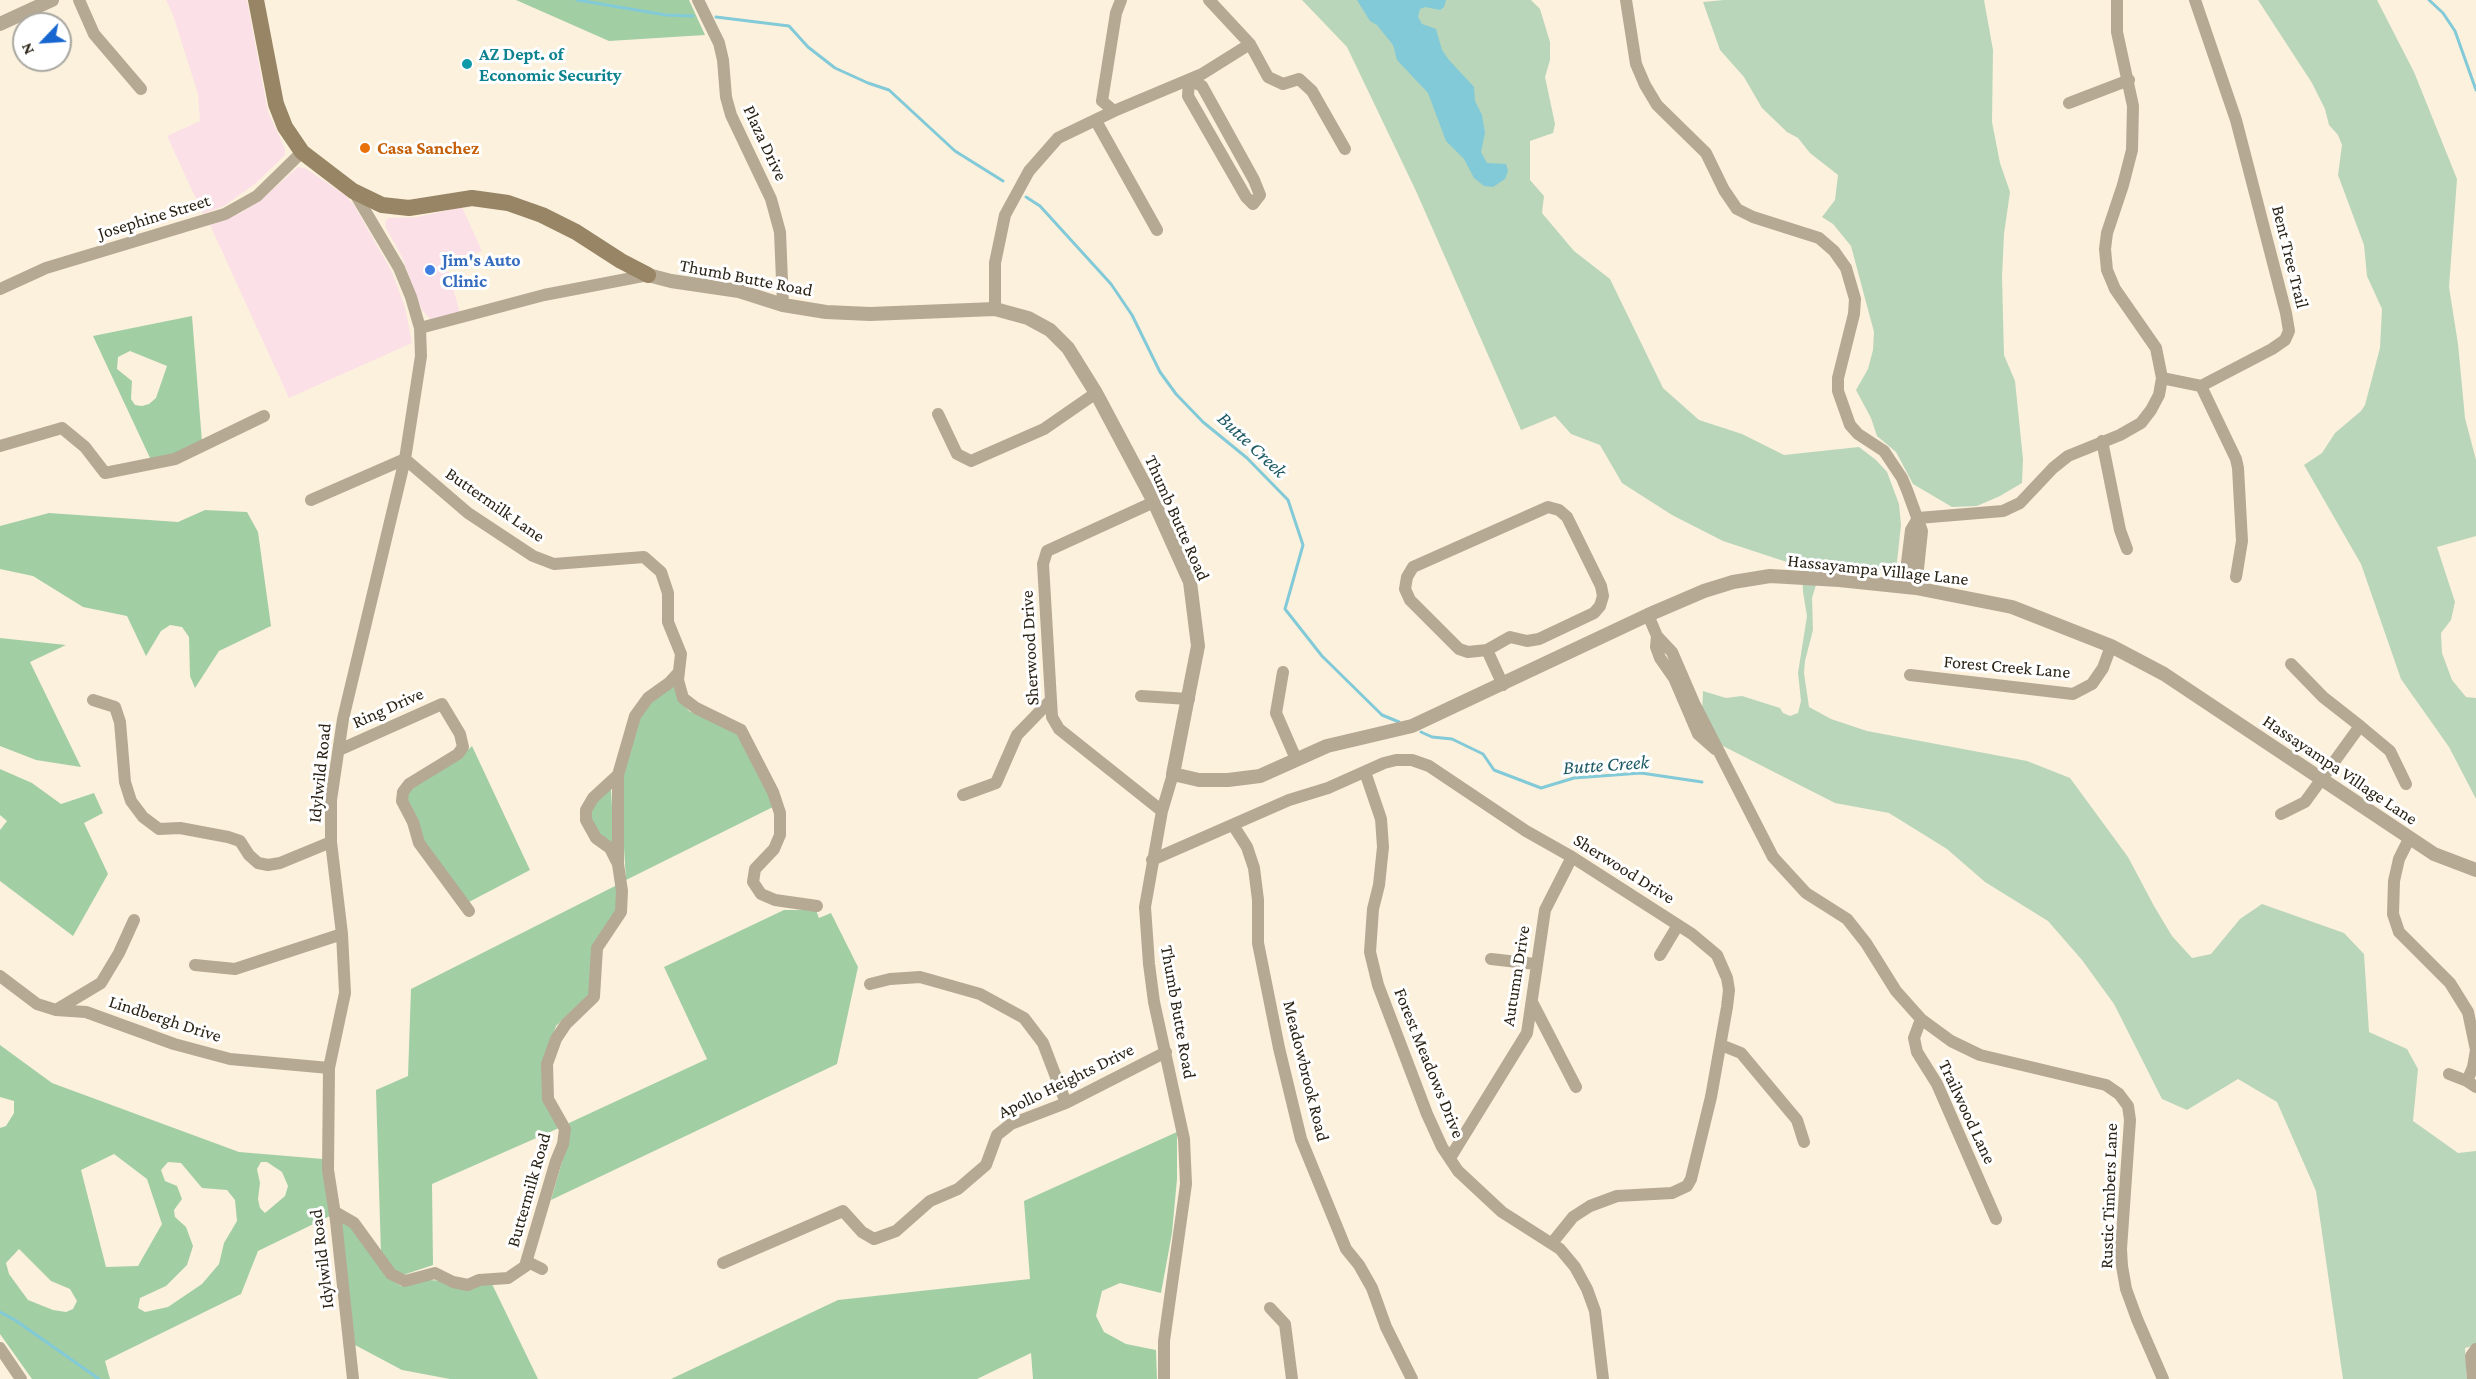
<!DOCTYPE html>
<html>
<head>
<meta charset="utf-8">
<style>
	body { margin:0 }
	#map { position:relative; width:2476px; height:1379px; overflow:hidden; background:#fcf1dd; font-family:"Crimson Pro",serif }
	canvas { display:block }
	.north { position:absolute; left:12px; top:12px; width:60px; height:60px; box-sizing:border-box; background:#fff; border:2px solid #a9a7a1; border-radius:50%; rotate:245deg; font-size:16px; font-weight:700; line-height:24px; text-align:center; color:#292215 }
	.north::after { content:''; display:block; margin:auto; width:21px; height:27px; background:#1766d0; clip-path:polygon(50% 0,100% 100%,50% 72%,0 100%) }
</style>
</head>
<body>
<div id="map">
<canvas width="2476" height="1379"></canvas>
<div class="north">N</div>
</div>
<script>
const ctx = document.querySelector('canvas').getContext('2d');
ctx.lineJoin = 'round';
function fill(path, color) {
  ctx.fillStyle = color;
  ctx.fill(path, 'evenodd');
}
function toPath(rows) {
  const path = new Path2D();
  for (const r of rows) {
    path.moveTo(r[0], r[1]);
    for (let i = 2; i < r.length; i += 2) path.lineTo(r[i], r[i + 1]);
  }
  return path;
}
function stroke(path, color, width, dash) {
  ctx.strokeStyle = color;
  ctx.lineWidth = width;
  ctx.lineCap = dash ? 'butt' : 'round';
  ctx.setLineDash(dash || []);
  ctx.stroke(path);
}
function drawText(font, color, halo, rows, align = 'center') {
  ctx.font = font + ' "Crimson Pro",serif';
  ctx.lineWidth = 6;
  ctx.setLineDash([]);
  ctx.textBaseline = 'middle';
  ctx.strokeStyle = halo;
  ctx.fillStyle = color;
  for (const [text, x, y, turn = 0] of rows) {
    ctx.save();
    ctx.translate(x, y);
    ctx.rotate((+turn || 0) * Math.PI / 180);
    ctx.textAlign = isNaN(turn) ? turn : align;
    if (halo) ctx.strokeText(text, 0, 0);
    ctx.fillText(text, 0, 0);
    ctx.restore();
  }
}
fill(toPath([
	[166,0,247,0,268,112,285,149,285,155,255,184,224,206,203,214,167,136,200,121,198,94,173,15],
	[298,167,305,168,345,195,354,205,392,272,405,307,412,343,289,398,210,225,241,213,260,201],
	[462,207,482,251,447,266,460,313,431,320,422,310,402,257,386,228,385,222,388,218,417,217]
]), '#fbe1e7');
fill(toPath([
	[1302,0,1531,0,1540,9,1550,42,1550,60,1545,77,1555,124,1553,133,1530,141,1530,180,1544,196,1542,213,1574,251,1610,279,1663,388,1699,420,1742,434,1784,455,1859,447,1876,460,1887,472,1899,504,1901,525,1897,562,1891,570,1821,569,1812,598,1813,630,1805,661,1804,673,1809,707,1831,719,1867,731,2027,761,2070,778,2128,857,2154,906,2172,936,2192,958,2211,954,2240,919,2262,904,2344,933,2364,954,2369,1032,2407,1049,2418,1069,2413,1121,2458,1153,2476,1151,2476,1345,2465,1348,2467,1379,2343,1379,2316,1191,2277,1102,2238,1079,2187,1110,2162,1099,2114,1004,2082,960,2048,921,1985,882,1947,849,1889,813,1835,803,1719,744,1702,714,1703,691,1726,698,1742,696,1780,708,1783,713,1790,716,1798,713,1801,701,1798,673,1807,616,1803,592,1802,567,1723,541,1672,515,1622,483,1600,445,1571,434,1555,416,1521,430,1416,191,1347,47],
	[1724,0,1984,0,1993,50,1992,122,2000,163,2010,192,2004,234,2002,277,2004,355,2015,381,2023,459,2022,483,2000,496,1977,506,1952,507,1913,484,1896,452,1877,436,1871,418,1856,390,1868,369,1873,350,1874,332,1851,246,1833,224,1822,217,1835,200,1838,175,1810,153,1798,138,1787,132,1762,108,1744,77,1720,50,1703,2],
	[2258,0,2377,0,2414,72,2457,179,2449,287,2458,344,2465,418,2476,460,2476,536,2437,547,2455,602,2451,620,2441,633,2442,653,2452,680,2466,697,2476,698,2476,799,2449,747,2401,679,2361,564,2304,465,2322,453,2335,433,2361,411,2365,405,2380,348,2382,309,2367,276,2364,245,2338,175,2342,145,2338,135,2329,125,2325,109,2312,83]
]), '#b9d6ba');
fill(toPath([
	[516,0,689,0,705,35,609,41],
	[192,316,202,442,171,456,151,460,93,336],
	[130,351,167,366,156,398,149,404,142,406,135,405,131,399,132,381,117,369,118,357],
	[205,510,247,512,258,532,271,626,219,651,195,688,190,676,189,637,182,627,170,625,161,631,146,656,127,616,83,607,33,576,0,569,0,526,49,513,178,522],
	[0,638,66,645,30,662,81,767,36,760,0,746],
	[674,684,682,703,689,711,738,733,775,806,626,880,620,783,638,720,648,704],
	[472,746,530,870,467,903,424,844,405,802,411,788,462,756],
	[0,769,32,783,61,804,94,793,103,813,84,823,108,874,73,936,0,881,0,830,7,821,0,815],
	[611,789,614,845,599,835,591,820,593,803],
	[619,884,617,911,597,939,590,993,556,1026,543,1063,559,1128,432,1184,433,1265,403,1275,394,1271,381,1254,376,1090,408,1076,411,989],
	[784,910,816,910,819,918,831,913,858,967,837,1064,551,1200,566,1148,569,1123,707,1059,664,967],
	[0,1045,52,1083,239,1152,323,1159,332,1215,258,1251,241,1294,105,1361,110,1379,32,1379,0,1334,0,1128,6,1126,14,1113,14,1101,0,1097],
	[114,1154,147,1179,162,1224,138,1266,106,1267,81,1170],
	[168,1162,181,1163,202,1188,227,1190,235,1200,237,1221,224,1243,219,1264,202,1284,168,1307,145,1312,138,1308,140,1298,166,1286,187,1265,193,1246,186,1227,175,1217,174,1210,182,1199,177,1186,165,1181,161,1170],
	[261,1162,267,1162,282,1172,288,1186,285,1196,265,1213,260,1208,258,1199,260,1183,257,1169],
	[19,1249,51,1281,70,1289,77,1301,73,1309,66,1312,53,1310,28,1300,9,1274,6,1263],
	[1177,1132,1177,1179,1172,1233,1161,1293,1120,1283,1102,1291,1096,1316,1104,1332,1126,1344,1156,1350,1157,1379,1033,1379,1031,1353,977,1379,671,1379,838,1300,1030,1279,1024,1201],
	[341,1221,349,1225,386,1276,401,1286,429,1280,492,1284,538,1379,450,1379,402,1370,355,1345]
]), '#a2cea4');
fill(toPath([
	[1357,0,1446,0,1444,7,1440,10,1425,7,1420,9,1418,17,1422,24,1436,29,1442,50,1449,60,1474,87,1475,101,1482,115,1485,133,1481,152,1487,163,1506,164,1508,171,1505,179,1493,187,1484,186,1474,178,1464,159,1446,141,1428,93,1397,60,1393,45,1377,25,1370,21]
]), '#82cad8');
stroke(toPath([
	[577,0,666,15,693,16],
	[2429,0,2443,13,2455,31,2476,90],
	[716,17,789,26,808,47,835,68,868,83,889,90,955,151,1003,181],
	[1026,197,1040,206,1111,284,1132,315,1160,372,1176,394,1203,422,1247,458,1288,500,1303,545,1285,609,1322,656,1382,715,1399,722],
	[1421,732,1432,737,1452,739,1483,754,1494,770,1541,788,1574,778,1641,773,1702,782],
	[0,1312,15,1320,99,1379]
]), '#82cad8', 3);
stroke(toPath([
	[79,0,94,34,141,89],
	[698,0,719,43,723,60,726,97,731,115,771,199,780,232,783,305],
	[1626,0,1636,64,1645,85,1657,105,1706,153,1724,190,1737,209,1753,217,1819,238,1834,251,1846,268,1855,299,1854,314,1838,378,1838,391,1850,425,1858,434,1884,451,1902,478,1907,490,1922,531,1916,588],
	[1250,44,1268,77,1283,84,1299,79,1312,91,1345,149],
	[1189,80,1202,86,1254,180,1260,195,1253,204,1246,197,1188,96,1189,80],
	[2069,103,2129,80],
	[1114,111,1102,101,1116,13,1121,0],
	[1096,121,1157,230],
	[0,289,46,268,225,214,257,196,302,152],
	[995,309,995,263,1005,215,1029,171,1058,138,1114,111,1202,74,1250,44,1209,0],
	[420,328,544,295,648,275],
	[2162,378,2201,386,2272,349,2285,340,2289,331,2286,313,2236,120,2195,0],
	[2201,386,2236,459,2238,468,2242,541,2236,577],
	[938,414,957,454,971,461,1044,429,1096,393],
	[2102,441,2120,530,2127,549],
	[0,446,62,428,85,447,105,473,175,459,264,416],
	[311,500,405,459,468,513,533,556,554,564,644,557,661,572,668,593,668,622,681,654,678,680,683,698,696,708,741,730,773,792,780,813,780,835,774,849,755,869,753,882,761,894,775,900,817,906],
	[1154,502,1047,551,1043,564,1052,717,1059,729,1162,811],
	[1918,518,2003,511,2020,503,2053,468,2068,456,2120,435,2141,423,2151,410,2159,395,2162,378,2156,348,2115,289,2107,270,2105,249,2107,233,2123,185,2132,150,2133,106,2117,32,2117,0],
	[1904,587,1911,530,1918,518],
	[1648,615,1657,636,1672,652,1694,703,1773,857,1806,893,1847,919,1866,943,1896,991,1921,1019,1951,1041,1980,1055,2106,1085,2119,1094,2128,1106,2130,1120,2121,1249,2122,1266,2126,1289,2137,1319,2163,1379],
	[1657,636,1656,647,1660,658,1674,678,1698,734,1715,749],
	[1487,650,1468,652,1459,649,1410,600,1405,589,1407,577,1413,567,1548,507,1559,510,1567,517,1601,586,1603,596,1600,606,1594,613,1539,639,1527,641,1510,637,1487,650,1503,685],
	[2291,664,2323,697,2360,726],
	[1283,672,1276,713,1296,759],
	[1910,675,2073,694,2092,684,2103,668,2111,646],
	[1141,696,1189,699],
	[93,700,115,707,120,722,125,782,131,801,143,817,159,829,180,828,228,837,240,841,249,855,258,863,268,865,280,863,331,842],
	[339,750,442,704,460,734,463,747,458,754,409,784,403,792,402,801,413,822,419,843,469,911],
	[1365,772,1381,819,1383,847,1379,885,1373,909,1370,952,1378,985,1427,1114,1442,1147,1458,1171,1502,1212,1560,1249,1575,1267,1587,1289,1595,1311,1603,1379],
	[618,775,618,863],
	[963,795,996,783,1017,735,1051,700],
	[2281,814,2305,802,2360,726,2390,751,2406,784],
	[1233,825,1247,847,1254,868,1258,900,1258,943,1279,1048,1301,1139,1346,1249,1359,1265,1372,1288,1386,1327,1412,1379],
	[2409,839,2399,859,2394,881,2393,914,2399,932,2450,983,2468,1012,2476,1050,2473,1067,2467,1081,2476,1087],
	[1152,860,1289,800,1328,788,1384,763,1396,760,1412,760,1429,766,1526,831,1572,857,1692,934,1717,955,1727,978,1729,990,1727,1007,1711,1097,1691,1179,1687,1186,1672,1193,1617,1196,1590,1206,1573,1217,1552,1243],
	[1660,955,1678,925],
	[1491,959,1535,964],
	[195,965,235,969,342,934],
	[0,976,37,1004,56,1010,86,1012,174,1044,230,1059,329,1068],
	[870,984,890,979,920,977,980,994,1024,1018,1043,1043,1066,1103],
	[1532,1002,1576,1087],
	[56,1010,101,983,119,953,134,920],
	[1921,1019,1914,1038,1917,1052,1937,1084,1996,1219],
	[1721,1045,1741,1053,1797,1120,1804,1142],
	[2449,1074,2467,1081],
	[1450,1158,1527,1033,1545,910,1572,857],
	[335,1212,354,1223,391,1274,405,1281,435,1273,453,1282,468,1285,479,1280,508,1278,530,1263,542,1269],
	[723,1263,843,1211,862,1232,874,1239,896,1231,930,1201,958,1189,986,1165,997,1135,1011,1124,1066,1103,1166,1052],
	[525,1266,556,1161,563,1144,565,1129,548,1099,547,1064,556,1039,566,1024,594,997,597,948,621,912,622,891,618,864,610,848,596,838,586,820,586,810,593,798,618,775,635,716,648,698,669,683,679,672],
	[1270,1308,1285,1324,1292,1379],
	[0,1348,21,1379],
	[353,1379,336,1221,328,1170,329,1068,345,993,342,934,331,842,331,800,343,719,405,459,421,356,420,328,411,297,399,268,354,192],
	[1164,1379,1164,1341,1186,1184,1184,1139,1154,1002,1149,964,1145,907,1162,811,1173,774],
	[2473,1379,2471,1356,2476,1349]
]), '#b5a993', 12);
stroke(toPath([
	[0,24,52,0],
	[648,275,671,281,739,291,783,305,826,312,870,314,995,309,1028,318,1050,330,1068,348,1096,393,1154,502,1190,582,1198,646,1173,774,1199,780,1228,780,1260,776,1327,746,1412,726,1648,615,1704,591,1733,582,1770,576,1839,580,1916,588,2012,607,2111,646,2164,674,2434,854,2476,870]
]), '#b5a993', 14);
stroke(toPath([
	[256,0,276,104,285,127,302,152,353,191,382,205,409,208,472,198,508,203,542,215,576,232,621,261,648,275]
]), '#978565', 16);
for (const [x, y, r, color] of [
	[467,64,6,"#0f9aa8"],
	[365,148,6,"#e8710a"],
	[430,270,6,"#3f7fe0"]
]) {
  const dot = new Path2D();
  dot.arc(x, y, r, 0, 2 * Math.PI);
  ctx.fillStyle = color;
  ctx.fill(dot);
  stroke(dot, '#fff', 2);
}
drawText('bold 18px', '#0d838f', '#fff', [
	["AZ Dept. of",479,54],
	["Economic Security",479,75]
], 'left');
drawText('18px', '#292215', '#fff', [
	["Plaza Drive",765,143,65],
	["Josephine Street",154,217,-17],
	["Bent Tree Trail",2290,257,76],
	["Thumb Butte Road",746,278,11],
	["Buttermilk Lane",495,505,35],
	["Thumb Butte Road",1177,518,66],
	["Hassayampa Village Lane",1878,570,6],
	["Sherwood Drive",1030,648,-93],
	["Forest Creek Lane",2007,667,5],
	["Ring Drive",388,708,-24],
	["Hassayampa Village Lane",2340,770,34],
	["Idylwild Road",320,773,-84],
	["Sherwood Drive",1624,869,32],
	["Autumn Drive",1516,976,-81],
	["Thumb Butte Road",1178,1012,80],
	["Lindbergh Drive",165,1019,18],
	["Forest Meadows Drive",1429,1063,68],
	["Meadowbrook Road",1306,1071,76],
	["Apollo Heights Drive",1066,1081,-26],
	["Trailwood Lane",1967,1112,65],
	["Buttermilk Road",529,1190,-74],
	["Rustic Timbers Lane",2109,1196,-88],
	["Idylwild Road",322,1259,-97]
]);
drawText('bold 18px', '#c56008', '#fff', [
	["Casa Sanchez",377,148]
], 'left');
drawText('bold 18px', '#366cbe', '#fff', [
	["Jim's Auto",442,260],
	["Clinic",442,281]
], 'left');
drawText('italic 20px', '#1e5a65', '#fff', [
	["Butte Creek",1252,445,43],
	["Butte Creek",1606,765,-4]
]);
</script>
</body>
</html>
